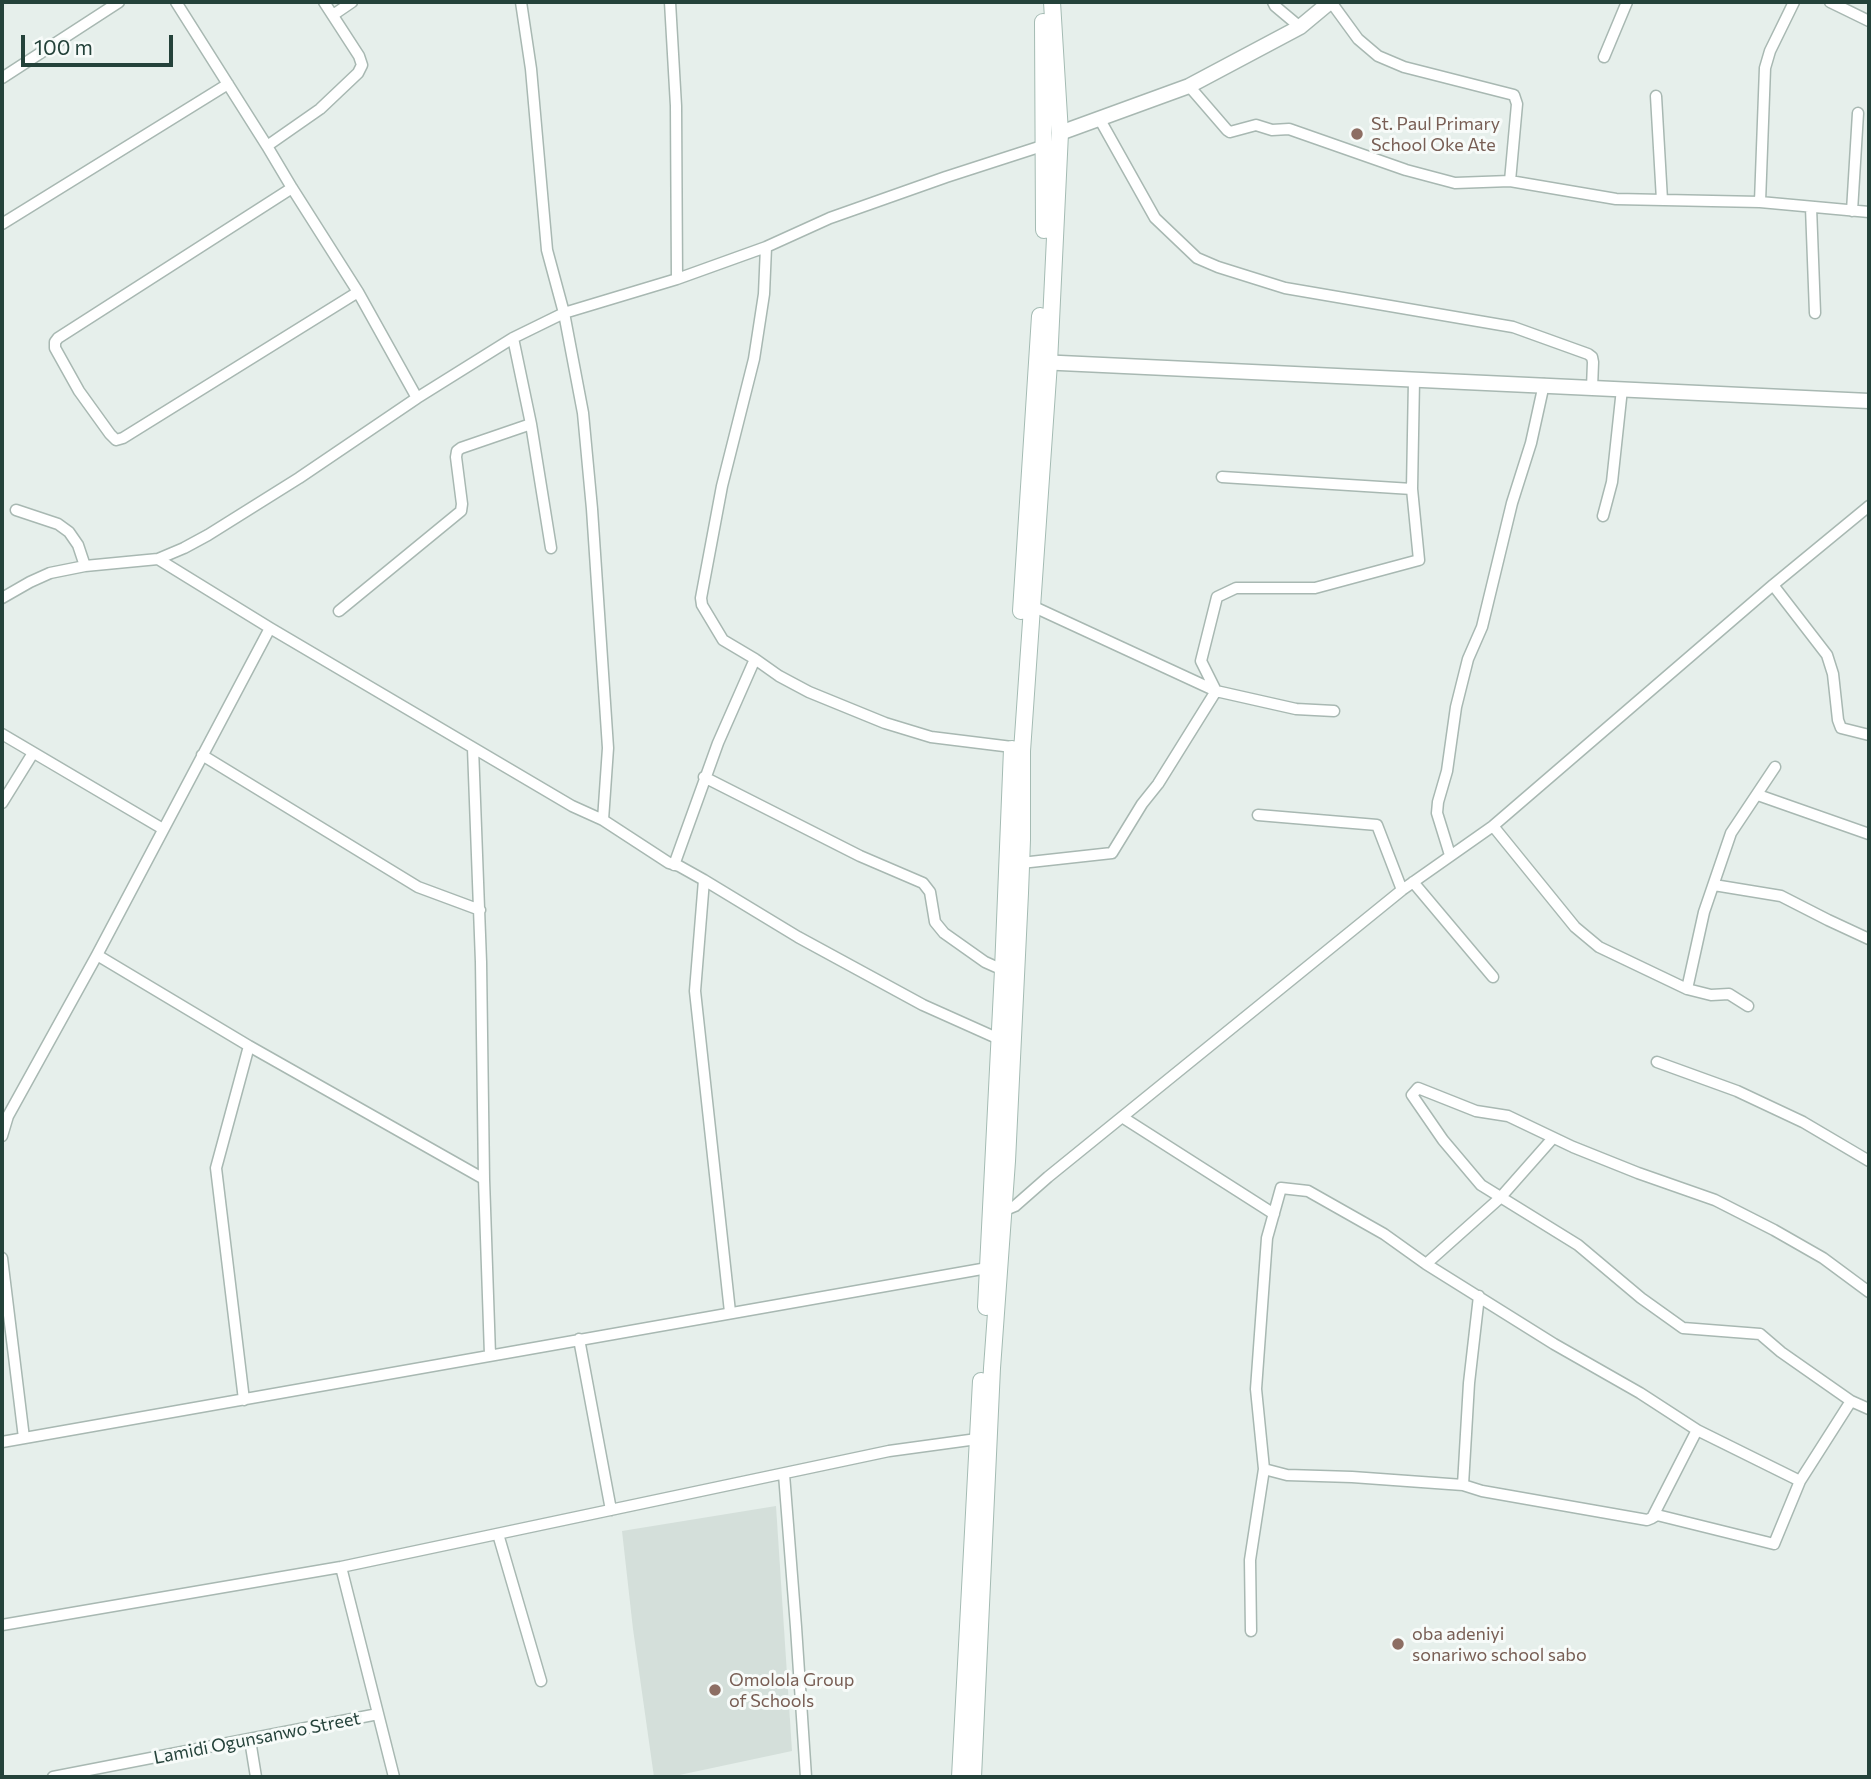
<!DOCTYPE html>
<html>
<head>
<meta charset="utf-8">
<style>
	body { margin:0 }
	#map { position:relative; width:1871px; height:1779px; overflow:hidden; background:#e6efeb; font-family:Commissioner,sans-serif }
	canvas { display:block }
	.frame { position:absolute; inset:0; border:4px solid #24423a; pointer-events:none }
	.scale { position:absolute; left:21px; top:35px; width:152px; height:32px; box-sizing:border-box; border:4px solid #24423a; border-top:0; padding-left:9px; font-size:21px; line-height:24px; white-space:nowrap; color:#24423a; -webkit-text-stroke:5px #f7fbf9; paint-order:stroke }
</style>
</head>
<body>
<div id="map">
<canvas width="1871" height="1779"></canvas>
<div class="frame"></div>
<div class="scale">100 m</div>
</div>
<script>
const ctx = document.querySelector('canvas').getContext('2d');
ctx.lineJoin = 'round';
function fill(path, color) {
  ctx.fillStyle = color;
  ctx.fill(path, 'evenodd');
}
function toPath(rows) {
  const path = new Path2D();
  for (const r of rows) {
    path.moveTo(r[0], r[1]);
    for (let i = 2; i < r.length; i += 2) path.lineTo(r[i], r[i + 1]);
  }
  return path;
}
function stroke(path, color, width, dash) {
  ctx.strokeStyle = color;
  ctx.lineWidth = width;
  ctx.lineCap = dash ? 'butt' : 'round';
  ctx.setLineDash(dash || []);
  ctx.stroke(path);
}
function drawText(font, color, halo, rows, align = 'center') {
  ctx.font = font + ' Commissioner,sans-serif';
  ctx.lineWidth = 6;
  ctx.setLineDash([]);
  ctx.textBaseline = 'middle';
  ctx.strokeStyle = halo;
  ctx.fillStyle = color;
  for (const [text, x, y, turn = 0] of rows) {
    ctx.save();
    ctx.translate(x, y);
    ctx.rotate((+turn || 0) * Math.PI / 180);
    ctx.textAlign = isNaN(turn) ? turn : align;
    if (halo) ctx.strokeText(text, 0, 0);
    ctx.fillText(text, 0, 0);
    ctx.restore();
  }
}
fill(toPath([
	[776,1506,792,1751,670,1777,654,1777,633,1629,622,1531]
]), '#d4dfda');
const minor = toPath([
	[176,2,267,146,292,188,358,292,417,398],
	[521,2,531,69,547,250,564,313,583,413,592,509,608,748,603,820],
	[670,2,676,106,677,279],
	[1273,2,1275,6,1300,27],
	[1331,2,1358,39,1378,56,1404,67,1514,95,1517,104,1510,181],
	[1830,2,1869,21],
	[333,15,352,2],
	[1604,57,1627,2],
	[2,78,119,2],
	[1189,86,1227,130,1230,132,1256,125,1272,130,1289,129,1406,170,1455,183,1510,181,1616,199,1760,202,1869,212],
	[1656,96,1662,200],
	[1099,118,1155,218,1197,258,1218,267,1285,288,1513,327,1588,354,1592,357,1593,362,1592,388],
	[267,146,320,109,358,73,362,65,359,56,324,2],
	[292,188,58,338,55,342,55,348,79,391,110,434,116,440,123,438,358,292],
	[1760,202,1765,68,1770,51,1794,2],
	[1811,207,1815,313],
	[1852,211,1858,113],
	[2,224,228,84],
	[766,247,764,294,754,359,722,486,701,598,702,605,723,640,755,659,779,676,809,692,885,723,931,737,1012,747],
	[513,338,531,424,551,548],
	[1222,477,1412,489],
	[16,510,58,524,69,532,78,545,85,566],
	[1603,516,1612,482,1622,389],
	[158,559,270,628,572,806,603,820,669,863,679,866,704,880,798,937,923,1005,999,1039],
	[1773,585,1827,655,1833,674,1838,720,1841,728,1869,735],
	[2,598,30,582,50,573,85,566,158,559,184,548,208,535,299,478,417,398,513,338,564,313,677,279,766,247,830,218,946,177,1045,145],
	[1032,606,1216,691,1296,709,1334,711],
	[339,611,461,511,462,504,456,457,457,451,461,448,531,424],
	[1216,691,1201,661,1217,597,1236,588,1315,588,1419,560,1412,489,1414,380],
	[2,734,163,829],
	[473,748,481,962,484,1179,490,1355],
	[202,755,418,887,480,910],
	[704,777,860,856,923,883,930,892,935,922,944,933,985,962,1003,970],
	[1758,795,1869,834],
	[2,803,33,753],
	[1258,815,1377,825,1402,890],
	[1493,826,1575,927,1599,947,1687,989,1711,995,1729,994,1748,1006],
	[1450,855,1437,813,1438,802,1447,771,1456,707,1468,659,1482,627,1512,503,1531,443,1544,384],
	[1021,863,1112,853,1142,804,1158,784,1216,691],
	[674,865,718,743,755,659],
	[704,880,695,991,730,1312],
	[1413,882,1493,977],
	[1714,885,1781,896,1828,920,1869,939],
	[97,955,249,1046,484,1179],
	[1687,989,1704,912,1731,833,1775,767],
	[1657,1062,1737,1091,1803,1122,1869,1161],
	[1122,1117,1274,1214],
	[2,1136,8,1116,97,955,270,628],
	[1003,1211,1015,1206,1048,1177,1402,890,1493,826,1773,585,1869,506],
	[2,1258,24,1438],
	[1426,1264,1500,1198,1553,1138],
	[1869,1292,1823,1258,1774,1230,1715,1200,1638,1173,1573,1147,1508,1116,1476,1111,1418,1088,1412,1095,1443,1140,1481,1185,1578,1245,1641,1298,1683,1328,1760,1334,1781,1352,1851,1401,1869,1409],
	[579,1339,611,1510],
	[244,1400,216,1168,249,1046],
	[1697,1430,1800,1481],
	[2,1442,993,1267],
	[784,1474,796,1627,806,1777],
	[1463,1485,1469,1383,1479,1296],
	[1652,1518,1697,1430,1640,1393,1554,1344,1426,1264,1384,1234,1308,1191,1281,1188,1267,1238,1256,1389,1264,1469,1287,1475,1352,1477,1463,1485,1482,1491,1647,1520,1652,1518,1657,1515,1774,1544,1800,1481,1851,1401],
	[498,1534,541,1681],
	[341,1567,394,1777],
	[2,1625,341,1567,889,1451,977,1439],
	[1251,1631,1250,1560,1264,1469],
	[250,1740,256,1777],
	[53,1777,378,1714]
]);
const tertiary = toPath([
	[1060,133,1189,86,1300,27,1330,2],
	[1039,362,1869,401]
]);
const secondary = toPath([
	[1043,22,1044,230],
	[1021,611,1040,316],
	[986,1307,1003,970,1012,749],
	[960,1777,981,1381],
	[973,1777,992,1368,1007,1161,1020,893,1022,840,1022,751,1049,363,1060,133,1052,2]
]);
stroke(minor, '#a8b8b2', 13);
stroke(tertiary, '#a8b8b2', 17);
stroke(secondary, '#a4bbb3', 18);
stroke(minor, '#fff', 10);
stroke(tertiary, '#fff', 14);
stroke(secondary, '#fff', 16);
for (const [x, y, r, color] of [
	[1357,134,7,"#8d6e63"],
	[1398,1644,7,"#8d6e63"],
	[715,1690,7,"#8d6e63"]
]) {
  const dot = new Path2D();
  dot.arc(x, y, r, 0, 2 * Math.PI);
  ctx.fillStyle = color;
  ctx.fill(dot);
  stroke(dot, '#f7fbf9', 2.5);
}
drawText('18px', '#785e54', '#f7fbf9', [
	["St. Paul Primary",1371,124],
	["School Oke Ate",1371,145],
	["oba adeniyi",1412,1634],
	["sonariwo school sabo",1412,1655],
	["Omolola Group",729,1680],
	["of Schools",729,1701]
], 'left');
drawText('18px', '#24423a', '#f7fbf9', [
	["Lamidi Ogunsanwo Street",257,1738,-11]
]);
</script>
</body>
</html>
